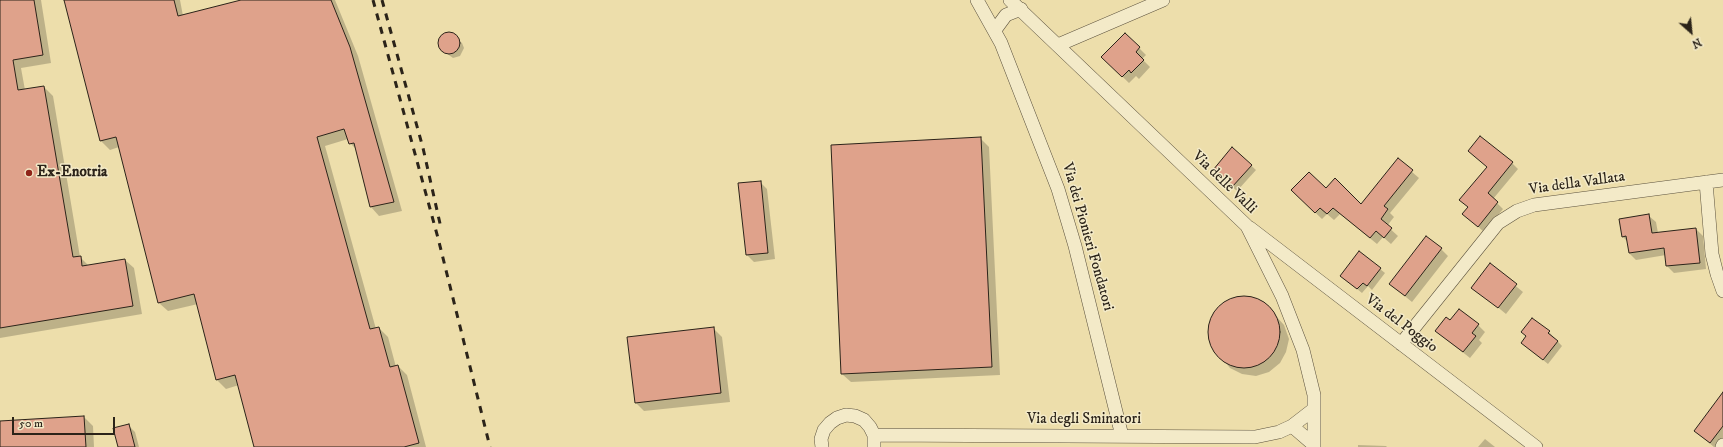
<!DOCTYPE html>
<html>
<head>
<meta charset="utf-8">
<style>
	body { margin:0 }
	#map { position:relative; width:1723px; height:447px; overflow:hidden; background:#eddeab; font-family:"IM FELL DW Pica",serif }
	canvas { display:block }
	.north { position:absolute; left:1671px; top:12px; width:40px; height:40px; -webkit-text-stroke:3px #f3eac8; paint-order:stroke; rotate:153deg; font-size:11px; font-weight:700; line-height:16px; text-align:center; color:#2b2319 }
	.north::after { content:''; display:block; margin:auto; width:14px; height:18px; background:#2b2319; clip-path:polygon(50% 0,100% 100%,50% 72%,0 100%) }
	.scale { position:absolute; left:12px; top:417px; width:103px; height:18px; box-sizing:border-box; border:2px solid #2b2319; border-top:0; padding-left:5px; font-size:12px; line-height:14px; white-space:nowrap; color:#2b2319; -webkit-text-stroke:3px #f3eac8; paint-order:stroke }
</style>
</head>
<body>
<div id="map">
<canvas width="1723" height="447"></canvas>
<div class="north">N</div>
<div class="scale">50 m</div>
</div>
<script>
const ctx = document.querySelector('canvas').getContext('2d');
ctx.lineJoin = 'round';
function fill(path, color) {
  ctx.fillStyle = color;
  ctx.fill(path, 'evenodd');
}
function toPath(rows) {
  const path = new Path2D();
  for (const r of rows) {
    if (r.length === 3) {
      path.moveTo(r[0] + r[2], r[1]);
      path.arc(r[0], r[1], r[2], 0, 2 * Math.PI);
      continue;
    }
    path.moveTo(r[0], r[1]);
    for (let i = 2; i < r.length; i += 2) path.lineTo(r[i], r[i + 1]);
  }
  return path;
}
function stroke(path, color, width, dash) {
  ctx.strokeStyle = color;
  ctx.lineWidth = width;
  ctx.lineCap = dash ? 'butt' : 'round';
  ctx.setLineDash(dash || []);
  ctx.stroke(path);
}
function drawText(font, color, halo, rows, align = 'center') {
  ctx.font = font + ' "IM FELL DW Pica",serif';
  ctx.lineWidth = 3;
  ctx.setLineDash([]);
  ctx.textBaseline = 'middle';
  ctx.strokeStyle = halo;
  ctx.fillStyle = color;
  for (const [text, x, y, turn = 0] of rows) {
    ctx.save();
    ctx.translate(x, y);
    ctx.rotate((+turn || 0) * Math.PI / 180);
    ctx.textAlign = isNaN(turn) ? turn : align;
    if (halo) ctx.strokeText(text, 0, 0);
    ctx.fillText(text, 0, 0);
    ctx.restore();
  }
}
fill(toPath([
	[0,0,41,0,51,63,21,68,25,90,44,87,53,96,80,257,89,266,125,260,134,268,142,314,0,338],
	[65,0,180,0,183,16,246,0,335,0,358,56,402,211,379,216,371,207,357,150,350,143,348,139,325,146,376,329,379,328,388,337,396,367,398,366,407,375,426,447,255,447,239,385,226,389,217,380,198,304,168,311,159,303,119,147,110,150,101,141],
	[449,33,462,43,464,48,460,56,453,58,442,50,440,40,443,35],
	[1125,34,1146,55,1142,59,1150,67,1139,79,1136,76,1129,83,1102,57],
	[981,139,989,147,1000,375,851,382,842,374],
	[1233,149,1256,170,1237,191,1218,174],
	[1469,151,1512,163,1518,169,1493,199,1503,209,1484,232,1464,214,1469,208,1488,167],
	[1398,160,1419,178,1390,213,1394,217,1387,226,1398,236,1391,244,1383,237,1377,244,1340,214,1334,220,1327,214,1322,219,1292,190,1326,189,1361,205],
	[760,182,767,189,775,259,754,262,747,255,739,184],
	[1649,216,1656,222,1658,233,1696,229,1703,236,1706,269,1674,273,1667,266,1666,255,1636,260,1629,253,1628,242,1623,237],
	[1441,249,1448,256,1412,302,1390,284],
	[1360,253,1385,273,1372,290,1368,286,1362,293,1346,280],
	[1490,265,1523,292,1506,314,1473,287],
	[1242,297,1254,298,1266,305,1284,325,1289,339,1286,352,1280,363,1269,372,1256,376,1242,374,1230,368,1212,347,1208,334,1210,321,1217,310,1228,301],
	[1533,319,1549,332,1562,346,1548,364,1522,343,1527,336],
	[1450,322,1478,325,1485,332,1479,340,1482,343,1470,358,1436,331],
	[713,328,722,337,730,402,644,411,636,403],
	[1723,404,1723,442,1719,447,1714,447,1695,431],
	[84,417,93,426,94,447,0,447,0,422],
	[128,425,135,432,139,447,119,447],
	[1485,439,1495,447,1478,447],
	[1358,445,1386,446,1387,447,1358,447]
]), '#0003');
const building = toPath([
	[0,0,34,0,43,55,13,60,18,90,44,86,73,257,81,256,82,266,125,259,133,306,0,328,0,0],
	[64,0,174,0,178,16,241,0,331,0,350,47,394,202,370,207,354,143,349,144,344,129,317,137,370,329,379,327,390,367,398,365,419,443,404,447,254,447,235,375,216,380,194,294,158,303,116,137,100,141,64,0],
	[449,43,11],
	[1125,33,1140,47,1136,52,1144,60,1131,73,1129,70,1122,77,1101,57,1125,33],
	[1480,136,1513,162,1488,193,1498,202,1478,227,1462,214,1468,207,1459,200,1487,167,1468,151,1480,136],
	[981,137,992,367,841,374,831,145,981,137],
	[1232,147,1252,165,1232,187,1213,170,1232,147],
	[1398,158,1413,170,1384,206,1388,209,1381,219,1392,228,1384,238,1376,231,1370,238,1333,208,1327,214,1320,208,1315,213,1291,190,1309,172,1326,188,1335,178,1361,204,1398,158],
	[761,181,768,253,746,255,738,183,761,181],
	[1649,214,1652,233,1696,228,1700,263,1666,266,1664,248,1629,253,1626,236,1622,237,1619,219,1649,214],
	[1426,236,1442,248,1405,296,1389,284,1426,236],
	[1359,251,1381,268,1367,286,1363,283,1357,289,1340,276,1359,251],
	[1490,263,1517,284,1498,308,1471,288,1490,263],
	[1244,332,36],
	[1459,309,1479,324,1472,333,1476,336,1463,352,1435,331,1446,317,1450,320,1459,309],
	[1532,318,1550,331,1548,333,1558,341,1543,360,1521,343,1526,336,1521,332,1532,318],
	[714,327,721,393,635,403,627,337,714,327],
	[1723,392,1723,426,1710,443,1694,431,1723,392],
	[84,416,86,447,0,447,0,421,84,416],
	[129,424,135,447,118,447,113,428,129,424]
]);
fill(building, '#dfa28b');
stroke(building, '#2b2319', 1);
const street = toPath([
	[977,0,1001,43,1058,189,1075,246,1122,436],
	[1010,0,1247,226,1282,296,1303,350,1314,395,1314,447],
	[995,30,1006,15,1021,9],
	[1058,45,1163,0],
	[1706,182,1712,254,1717,274,1723,291],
	[1250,228,1536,447],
	[1401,344,1498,223,1517,211,1534,205,1723,180],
	[1292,426,1314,445],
	[874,435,1255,437,1279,432,1292,426,1314,409],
	[822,447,821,439,824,430,830,423,837,418,846,415,855,416,864,420,870,427,874,435,874,447],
	[1722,447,1723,445]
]);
stroke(street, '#5c523e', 14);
stroke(street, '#f3eac8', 13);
stroke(toPath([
	[373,0,438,238,490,447],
	[382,0,423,148,441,228]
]), '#2b2319', 3, [7, 7]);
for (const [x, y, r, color] of [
	[29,173,4,"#8f2418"]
]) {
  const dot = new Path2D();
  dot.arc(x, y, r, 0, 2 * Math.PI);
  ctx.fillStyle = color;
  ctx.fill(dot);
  stroke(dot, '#f3eac8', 1.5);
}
drawText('bold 15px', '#2b2319', '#f3eac8', [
	["Ex-Enotria",37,173]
], 'left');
drawText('15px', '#2b2319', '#f3eac8', [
	["Via delle Valli",1224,183,44],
	["Via della Vallata",1577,184,-8],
	["Via dei Pionieri Fondatori",1087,237,74],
	["Via del Poggio",1401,324,37],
	["Via degli Sminatori",1084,420]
]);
</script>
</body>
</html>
